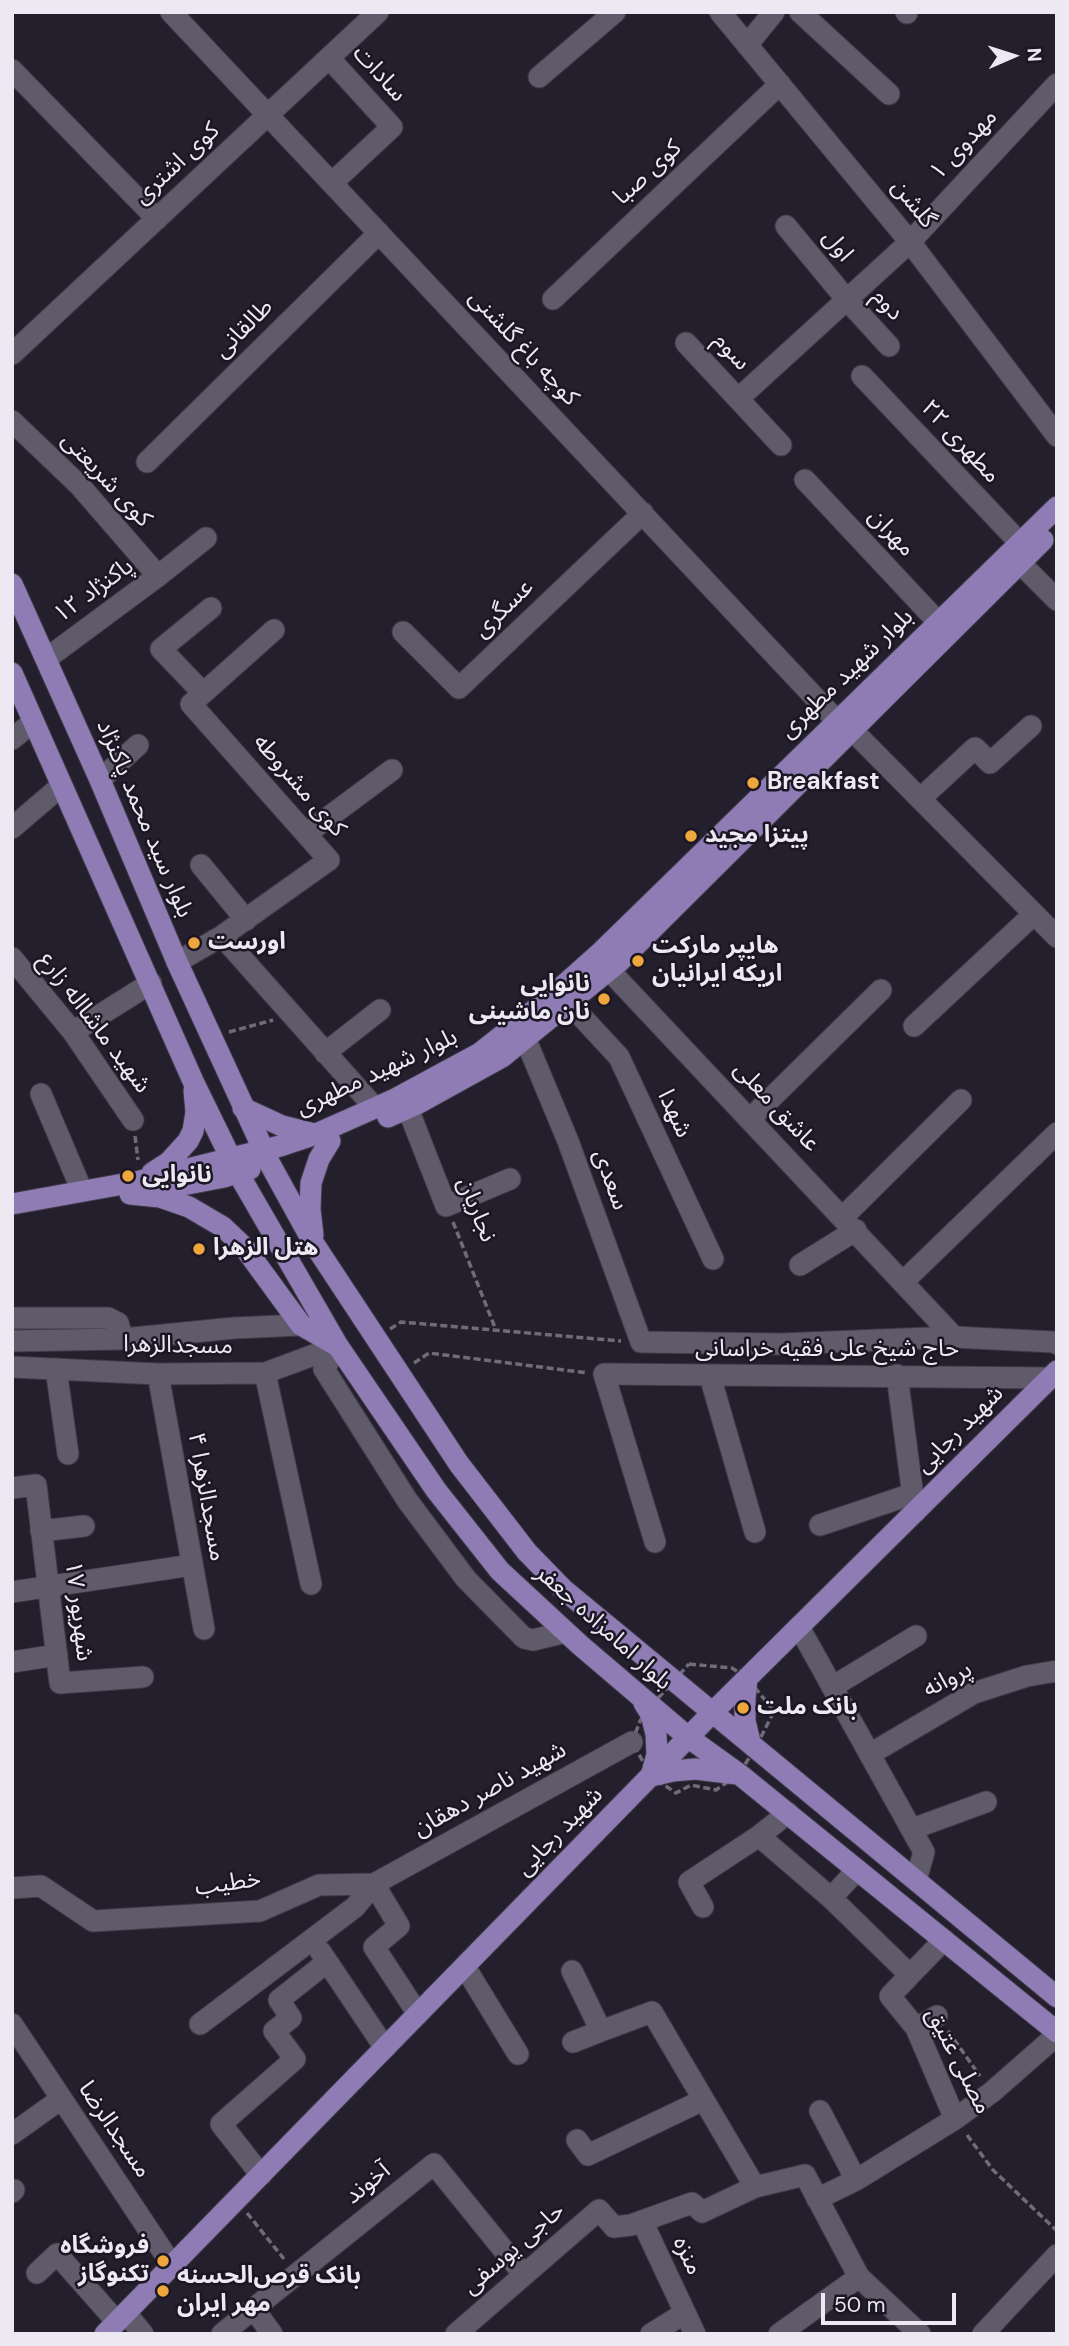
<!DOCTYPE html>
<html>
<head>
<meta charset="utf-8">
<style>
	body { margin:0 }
	#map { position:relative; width:1069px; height:2346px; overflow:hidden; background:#241f2d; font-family:"DM Sans",sans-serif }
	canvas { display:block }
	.frame { position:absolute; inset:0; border:14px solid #ece9f3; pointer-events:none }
	.north { position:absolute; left:978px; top:21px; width:70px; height:70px; -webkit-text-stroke:5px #1a1623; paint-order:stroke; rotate:87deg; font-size:19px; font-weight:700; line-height:28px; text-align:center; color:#ece9f3 }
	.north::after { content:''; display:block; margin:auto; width:24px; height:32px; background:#ece9f3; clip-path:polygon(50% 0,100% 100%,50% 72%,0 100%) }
	.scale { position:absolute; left:821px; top:2293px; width:135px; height:32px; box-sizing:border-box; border:4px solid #ece9f3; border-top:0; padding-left:9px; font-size:21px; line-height:24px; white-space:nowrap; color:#ece9f3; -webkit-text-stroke:5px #1a1623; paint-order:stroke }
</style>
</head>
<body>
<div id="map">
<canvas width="1069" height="2346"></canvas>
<div class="frame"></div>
<div class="north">N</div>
<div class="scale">50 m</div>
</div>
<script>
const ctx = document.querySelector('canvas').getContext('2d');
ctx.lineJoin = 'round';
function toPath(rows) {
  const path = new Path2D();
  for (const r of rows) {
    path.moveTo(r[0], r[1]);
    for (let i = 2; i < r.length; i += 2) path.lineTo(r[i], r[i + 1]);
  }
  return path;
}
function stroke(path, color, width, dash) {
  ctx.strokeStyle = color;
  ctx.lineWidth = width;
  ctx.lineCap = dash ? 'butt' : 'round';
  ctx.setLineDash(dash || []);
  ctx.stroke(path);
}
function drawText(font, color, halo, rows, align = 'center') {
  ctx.font = font + ' "DM Sans","Noto Sans Arabic",sans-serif';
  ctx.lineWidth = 5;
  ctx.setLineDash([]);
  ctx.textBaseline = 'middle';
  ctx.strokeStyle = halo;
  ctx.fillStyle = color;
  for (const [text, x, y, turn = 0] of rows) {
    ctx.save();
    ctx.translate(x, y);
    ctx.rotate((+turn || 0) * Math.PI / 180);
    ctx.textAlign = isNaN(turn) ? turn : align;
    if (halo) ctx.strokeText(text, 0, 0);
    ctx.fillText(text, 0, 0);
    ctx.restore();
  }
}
const minor = toPath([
	[171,12,837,721],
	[720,12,910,242,1057,436],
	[800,12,889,94],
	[906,12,907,13],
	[747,45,774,12],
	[329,58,392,127,332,183],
	[12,70,157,219],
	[539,77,615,12],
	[786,226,847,300,889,346],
	[553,299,780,84],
	[686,343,781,445],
	[12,354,378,12],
	[862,376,1020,543],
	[739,398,910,242,1057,84],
	[12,421,80,486,158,576],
	[147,462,379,233],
	[805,480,938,622],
	[1020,563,1057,600],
	[403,632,459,688,643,513],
	[46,659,158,576,206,538],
	[203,693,161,649,211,608],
	[852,730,1057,937],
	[12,739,33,722],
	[100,780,138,745],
	[920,799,975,748,990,763,1031,726],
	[12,828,61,786],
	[306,834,392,770],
	[201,865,246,920],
	[222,936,375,1108],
	[12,958,73,1032,133,1120],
	[177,962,222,936,329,860,191,704,274,630],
	[609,970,954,1337],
	[569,1003,619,1057,713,1259],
	[914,1026,1034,914],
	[73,1032,151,983],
	[525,1038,568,1141,641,1342,780,1344,954,1337,1054,1342,1057,1344],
	[325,1053,380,1010],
	[41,1094,82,1191],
	[408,1109,446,1206,510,1179],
	[750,1119,881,990],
	[843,1217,961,1100],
	[800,1265,856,1230],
	[904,1281,1057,1133],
	[12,1318,108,1318,118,1323,123,1339],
	[12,1341,123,1339,234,1328,301,1325],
	[338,1346,324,1369,407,1500,466,1579,524,1638,533,1640,566,1632],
	[12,1367,158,1374,265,1373,338,1346],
	[56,1369,68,1454],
	[265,1373,311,1584],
	[158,1374,204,1629],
	[897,1375,915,1512],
	[710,1376,755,1532],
	[12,1488,36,1485,60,1683,143,1677],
	[820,1525,912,1494],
	[41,1531,84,1526],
	[655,1542,604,1374,1050,1378],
	[12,1592,192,1565],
	[799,1627,924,1852,916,1880],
	[12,1662,57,1655],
	[832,1687,916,1636],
	[870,1754,974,1693,1027,1676,1057,1671],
	[788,1813,759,1836,831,1898,910,1975,944,1940],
	[912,1829,986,1802],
	[12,1888,41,1886,93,1921,260,1911,319,1885,374,1884,355,1907,200,2024],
	[831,1898,857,1870],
	[703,1907,689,1882,759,1836],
	[320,1951,385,2048],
	[465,1967,518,2054],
	[572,1971,601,2031,652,2012,755,2187,805,2175,859,2277,920,2334],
	[910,1975,890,1996,916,2028,955,2119],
	[418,2014,374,1947,399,1926,374,1884,632,1742],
	[12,2024,172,2265],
	[916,2028,937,2016],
	[573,2042,601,2031],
	[820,2111,856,2180],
	[12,2134,61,2099],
	[577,2140,588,2155,703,2100],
	[261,2175,221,2124,295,2059,274,2031,291,2018,279,2000,327,1962],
	[12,2192,14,2190],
	[817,2199,856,2180,955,2119,992,2092,1057,2035],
	[642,2221,695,2334],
	[37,2273,57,2254,117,2322],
	[254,2309,272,2334],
	[126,2313,143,2334],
	[222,2334,434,2164,524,2275],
	[456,2334,599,2210,614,2227,631,2225,692,2203,702,2212,755,2187],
	[651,2334,685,2313],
	[779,2334,859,2277],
	[983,2334,1057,2255]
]);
const major = toPath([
	[12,584,100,780,177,962,270,1164,314,1244,459,1464,527,1552,563,1589,1057,1997],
	[12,673,193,1081,238,1173,338,1346,436,1490,500,1571,580,1645,689,1738,739,1774,1057,2032],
	[243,1108,282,1126,314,1134],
	[388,1117,417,1104,502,1057,620,961,1043,540],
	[152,1173,169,1162,188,1141,193,1131,196,1112,194,1090],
	[162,1189,224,1177,250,1169],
	[130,1194,160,1197,189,1207,223,1227,244,1247,301,1325,334,1344],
	[12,1204,140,1181,280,1146,316,1134,395,1099,480,1053,547,1000,601,952,1057,507],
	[313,1235,310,1209,311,1183,319,1159,330,1141],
	[747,1678,745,1699,745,1721,750,1742],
	[644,1703,651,1714,656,1734,657,1755,651,1776,673,1771,695,1769,737,1774],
	[105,2334,713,1712,1057,1371]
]);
stroke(minor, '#3e3a46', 23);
stroke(major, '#3e3a46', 23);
stroke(toPath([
	[229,1032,273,1020],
	[135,1136,138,1160],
	[453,1222,496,1330],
	[390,1329,401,1322,621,1341],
	[414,1363,429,1353,588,1373],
	[689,1664,732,1668,747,1678,774,1711,756,1747,739,1774,716,1790,691,1785,676,1793,651,1776,632,1742,640,1721,651,1706,689,1664],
	[948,2031,980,2076],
	[967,2135,993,2170,1057,2231],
	[247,2213,284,2259]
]), '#6f6b78', 3.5, [7, 3.5]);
stroke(minor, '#605b6a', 21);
stroke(major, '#907cb5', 21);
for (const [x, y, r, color] of [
	[753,783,7,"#efa73d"],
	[691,836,7,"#efa73d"],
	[194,943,7,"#efa73d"],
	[638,961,7,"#efa73d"],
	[604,999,7,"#efa73d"],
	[128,1176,7,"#efa73d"],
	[199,1249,7,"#efa73d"],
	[743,1708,7,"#efa73d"],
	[163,2261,7,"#efa73d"],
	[163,2291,7,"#efa73d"]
]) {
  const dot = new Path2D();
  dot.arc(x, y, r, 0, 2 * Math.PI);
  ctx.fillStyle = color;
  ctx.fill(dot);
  stroke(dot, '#1a1623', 2.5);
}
drawText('24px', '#ece9f3', '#1a1623', [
	["سادات",379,74,48],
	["مهدوی ۱",964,145,-47],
	["کوی اشتری",177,164,-43],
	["کوی صبا",648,173,-43],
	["گلشن",913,204,51],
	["اول",837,246,51],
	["دوم",887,305,47],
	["طالقانی",244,329,-45],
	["کوچه باغ گلشنی",523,348,47],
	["سوم",731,352,47],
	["مطهری ۲۲",960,442,47],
	["کوی شریعتی",106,480,47],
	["مهران",891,533,47],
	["پاکنژاد ۱۲",94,591,-36],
	["عسگری",504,609,-44],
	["بلوار شهید مطهری",847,674,-44],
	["کوی مشروطه",299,786,49],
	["بلوار سید محمد پاکنژاد",144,819,67],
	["شهید ماشااله زارع",94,1023,53],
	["بلوار شهید مطهری",377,1073,-25],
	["عاشق معلی",776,1107,47],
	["شهدا",674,1114,65],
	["سعدی",610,1180,70],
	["نجاریان",476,1210,68],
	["مسجدالزهرا",178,1346,1],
	["حاج شیخ علی فقیه خراسانی",827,1350],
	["شهید رجایی",960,1430,-45],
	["مسجدالزهرا ۴",206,1497,80],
	["۱۷ شهریور",78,1611,83],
	["بلوار امامزاده جعفر",603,1628,42],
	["پروانه",948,1680,-27],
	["شهید ناصر دهقان",490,1790,-29],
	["شهید رجایی",560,1832,-46],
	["خطیب",228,1884,-8],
	["مصلی عتیق",958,2061,63],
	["مسجدالرضا",114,2130,56],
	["آخوند",368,2184,-39],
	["حاجی یوسفی",514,2249,-41],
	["منزه",687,2256,65]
]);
drawText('bold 24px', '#ece9f3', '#1a1623', [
	["Breakfast",767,783],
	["پیتزا مجید",705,836],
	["اورست",208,943],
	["هایپر مارکت",652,947],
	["اریکه ایرانیان",652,975],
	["نانوایی",590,985,"right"],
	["نان ماشینی",590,1013,"right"],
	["نانوایی",142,1176],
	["هتل الزهرا",213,1249],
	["بانک ملت",757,1708],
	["فروشگاه",149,2247,"right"],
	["تکنوگاز",149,2275,"right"],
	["بانک قرص‌الحسنه",177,2277],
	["مهر ایران",177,2305]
], 'left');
</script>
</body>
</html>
